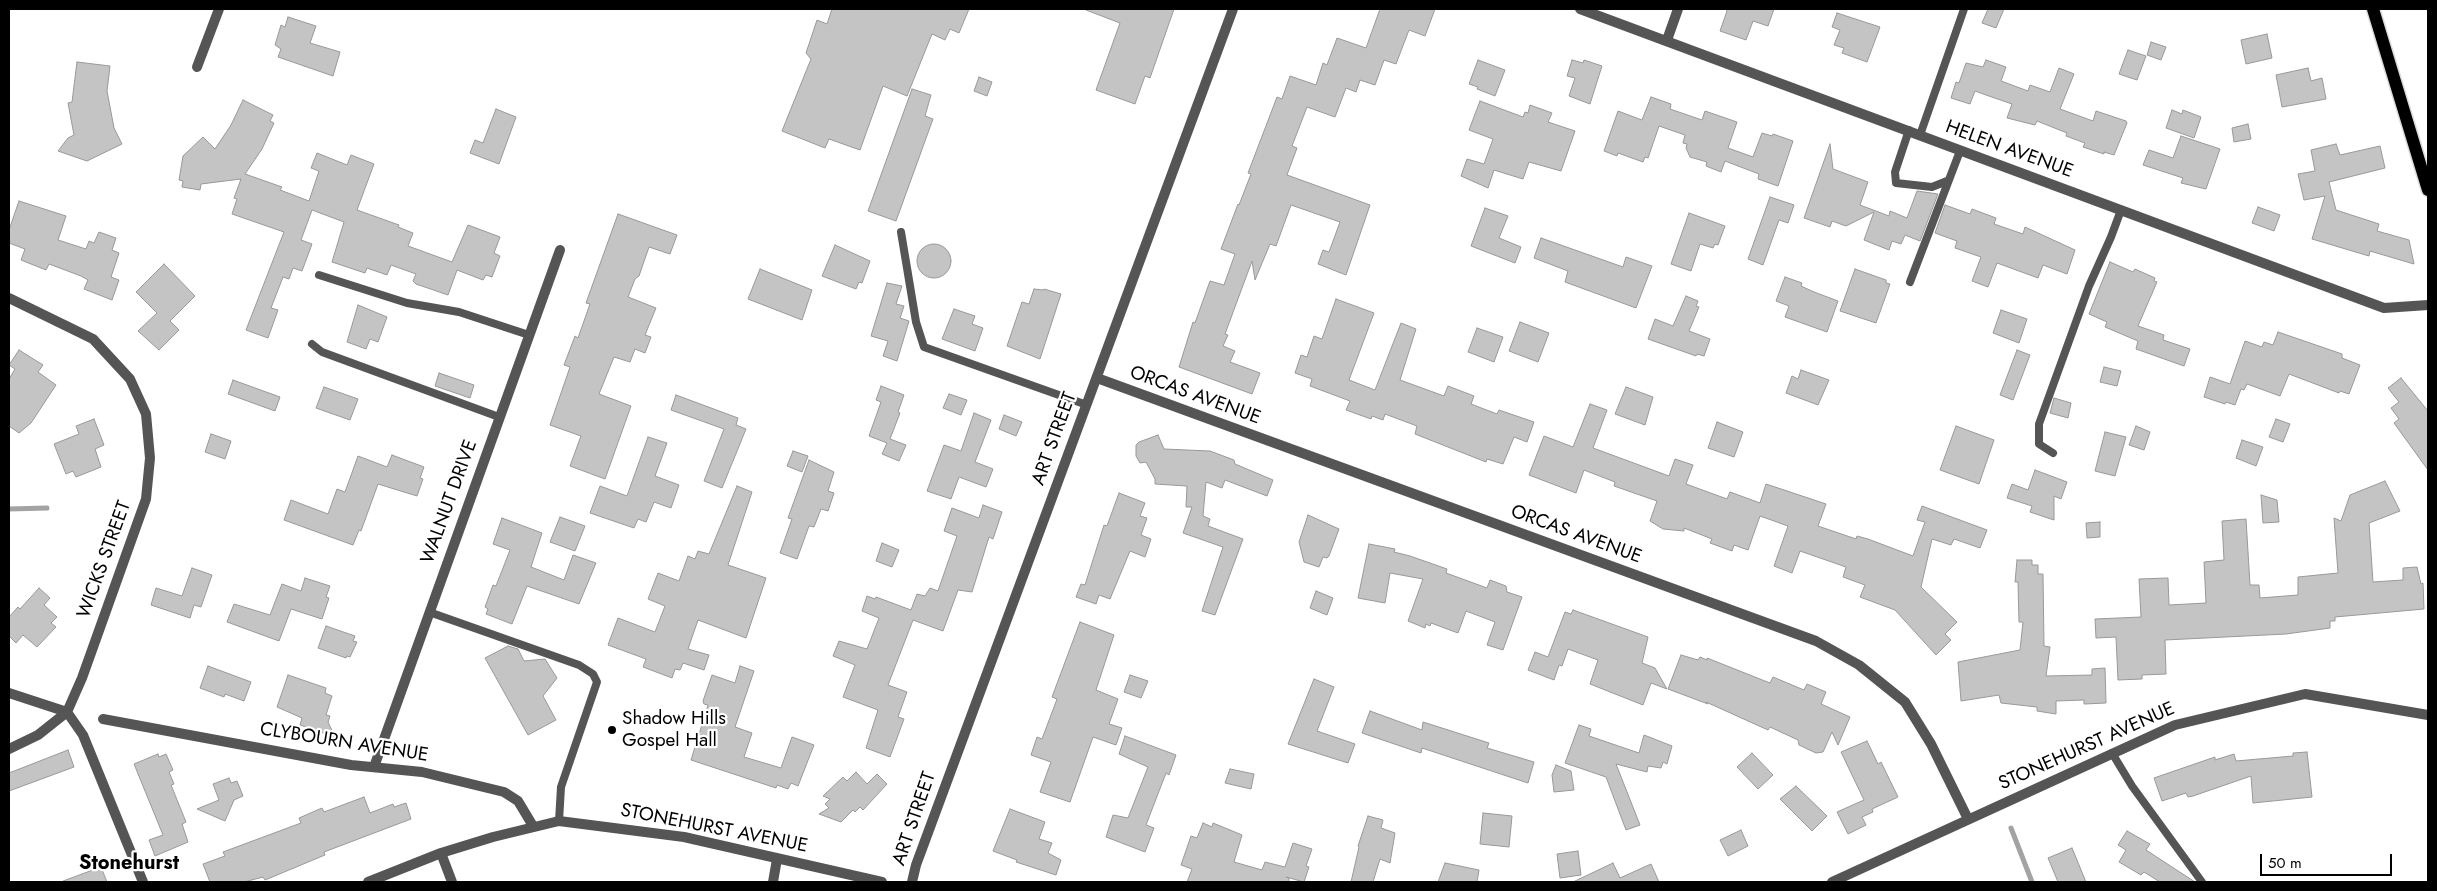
<!DOCTYPE html>
<html>
<head>
<meta charset="utf-8">
<style>
	body { margin:0 }
	#map { position:relative; width:2437px; height:891px; overflow:hidden; background:#fff; font-family:Jost,sans-serif }
	canvas { display:block }
	.frame { position:absolute; inset:0; border:10px solid #000; pointer-events:none }
	.scale { position:absolute; left:2260px; top:854px; width:132px; height:22px; box-sizing:border-box; border:2px solid #000; border-top:0; padding-left:6px; font-size:15px; line-height:18px; white-space:nowrap; color:#000; -webkit-text-stroke:4px #fff; paint-order:stroke }
</style>
</head>
<body>
<div id="map">
<canvas width="2437" height="891"></canvas>
<div class="frame"></div>
<div class="scale">50 m</div>
</div>
<script>
const ctx = document.querySelector('canvas').getContext('2d');
ctx.lineJoin = 'round';
function toPath(rows) {
  const path = new Path2D();
  for (const r of rows) {
    if (r.length === 3) {
      path.moveTo(r[0] + r[2], r[1]);
      path.arc(r[0], r[1], r[2], 0, 2 * Math.PI);
      continue;
    }
    path.moveTo(r[0], r[1]);
    for (let i = 2; i < r.length; i += 2) path.lineTo(r[i], r[i + 1]);
  }
  return path;
}
function stroke(path, color, width, dash) {
  ctx.strokeStyle = color;
  ctx.lineWidth = width;
  ctx.lineCap = dash ? 'butt' : 'round';
  ctx.setLineDash(dash || []);
  ctx.stroke(path);
}
function fill(path, color) {
  ctx.fillStyle = color;
  ctx.fill(path, 'evenodd');
}
function drawText(font, color, halo, rows, align = 'center') {
  ctx.font = font + ' Jost,sans-serif';
  ctx.lineWidth = 4.5;
  ctx.setLineDash([]);
  ctx.textBaseline = 'middle';
  ctx.strokeStyle = halo;
  ctx.fillStyle = color;
  for (const [text, x, y, turn = 0] of rows) {
    ctx.save();
    ctx.translate(x, y);
    ctx.rotate((+turn || 0) * Math.PI / 180);
    ctx.textAlign = isNaN(turn) ? turn : align;
    if (halo) ctx.strokeText(text, 0, 0);
    ctx.fillText(text, 0, 0);
    ctx.restore();
  }
}
stroke(toPath([
	[9,509,47,508],
	[2011,828,2032,882]
]), '#a3a3a3', 5);
const building = toPath([
	[832,9,969,9,959,33,950,29,945,40,932,34,907,96,883,86,860,150,829,139,825,148,782,131,811,59,806,53,817,20,827,24,832,9],
	[1087,9,1174,9,1150,78,1145,76,1135,104,1096,90,1120,23,1086,10,1087,9],
	[1380,9,1435,9,1425,36,1409,30,1396,64,1384,60,1375,85,1360,80,1356,92,1346,88,1335,117,1307,107,1292,146,1297,148,1287,175,1370,205,1346,275,1318,264,1323,250,1329,252,1340,222,1291,205,1276,246,1270,244,1255,280,1252,261,1225,334,1228,335,1223,346,1235,351,1230,362,1260,373,1252,394,1179,367,1193,322,1195,323,1210,281,1224,285,1235,254,1221,249,1238,204,1239,205,1251,174,1248,173,1277,97,1282,99,1290,76,1316,85,1323,63,1327,65,1337,38,1366,48,1380,9],
	[1725,9,1774,9,1768,26,1753,21,1746,40,1720,31,1727,11,1725,9],
	[1988,9,2004,9,1996,28,1982,23,1988,9],
	[1837,13,1880,27,1867,62,1842,53,1844,48,1834,45,1840,30,1832,27,1837,13],
	[288,17,316,26,310,43,340,52,333,76,278,57,281,49,275,45,281,25,285,27,288,17],
	[2267,34,2272,58,2246,64,2241,40,2267,34],
	[2151,42,2166,47,2161,60,2147,55,2151,42],
	[2128,50,2146,56,2137,80,2119,74,2128,50],
	[1478,60,1505,70,1495,96,1477,89,1478,87,1469,84,1478,60],
	[1572,60,1583,63,1584,60,1602,66,1590,104,1569,96,1575,78,1567,76,1572,60],
	[1986,60,2006,67,2001,81,2028,91,2030,85,2050,92,2059,68,2074,74,2060,109,2093,121,2096,111,2126,121,2127,123,2114,155,2104,152,2104,154,2083,147,2085,143,2066,136,2067,133,2037,121,2035,125,2007,118,2012,104,1986,95,1975,91,1970,104,1951,98,1956,82,1959,83,1966,63,1983,67,1986,60],
	[77,62,110,66,107,91,114,128,122,144,87,161,58,151,68,138,74,135,68,103,72,102,77,62],
	[2308,68,2311,81,2322,78,2326,99,2282,107,2276,75,2308,68],
	[979,77,992,82,987,96,974,91,979,77],
	[912,89,931,95,925,116,933,119,896,221,868,211,912,89],
	[1651,97,1671,104,1670,109,1702,120,1705,111,1737,122,1728,148,1753,157,1762,133,1772,136,1773,134,1793,141,1778,186,1758,179,1759,174,1725,161,1721,172,1706,166,1707,162,1690,157,1686,148,1687,144,1683,143,1685,135,1659,126,1648,158,1645,157,1643,162,1618,153,1617,156,1604,151,1618,111,1642,120,1651,97],
	[243,100,273,115,270,121,274,123,262,149,245,174,282,187,280,190,309,201,319,171,311,168,317,153,347,165,351,155,374,164,357,210,399,225,398,227,413,233,408,246,452,262,468,225,500,237,494,253,500,256,492,277,486,275,483,280,457,270,448,295,416,284,413,281,416,274,391,265,387,275,367,268,365,273,332,262,344,222,312,210,301,240,312,244,302,271,293,268,289,279,283,277,271,308,278,310,268,338,246,330,284,232,232,214,237,199,234,198,241,179,201,184,200,190,182,187,183,181,179,180,183,156,203,137,215,149,231,125,243,100],
	[1480,101,1523,117,1525,112,1528,113,1530,105,1552,113,1548,122,1575,131,1561,171,1529,162,1523,179,1494,170,1488,188,1461,176,1467,159,1484,164,1493,139,1469,130,1480,101],
	[496,109,516,117,499,164,470,153,475,140,483,143,496,109],
	[2172,110,2182,114,2183,110,2201,117,2194,138,2166,128,2172,110],
	[2248,124,2251,139,2234,142,2232,128,2248,124],
	[2181,136,2220,149,2206,189,2181,183,2183,178,2143,165,2149,150,2173,158,2181,136],
	[1830,144,1833,169,1868,182,1860,205,1889,216,1890,211,1907,218,1917,191,1938,194,1920,241,1905,235,1901,244,1892,241,1889,250,1864,240,1874,212,1846,226,1832,221,1830,227,1804,218,1830,144],
	[2336,144,2340,155,2380,146,2385,168,2329,182,2336,210,2379,224,2377,231,2409,240,2414,264,2370,251,2369,256,2312,239,2325,196,2304,200,2298,174,2315,171,2311,150,2336,144],
	[1770,197,1794,205,1788,223,1779,220,1763,265,1748,259,1770,197],
	[19,201,66,216,58,240,86,249,89,241,94,243,99,232,116,238,112,250,119,253,111,277,119,280,112,300,84,289,88,280,81,276,49,264,46,270,21,260,25,249,9,243,9,230,19,201],
	[1945,205,1970,214,1972,209,1996,218,1994,224,2023,234,2025,227,2075,250,2067,274,2043,265,2038,278,1997,263,1988,287,1972,281,1981,257,1955,248,1957,241,1935,233,1945,205],
	[2258,207,2280,215,2274,231,2252,223,2258,207],
	[1485,208,1508,216,1499,238,1521,247,1515,263,1471,246,1485,208],
	[1689,213,1725,226,1718,245,1715,244,1713,248,1700,244,1691,271,1671,264,1689,213],
	[618,214,677,235,670,254,649,247,639,276,635,279,628,297,656,308,645,335,651,337,645,353,635,349,630,362,614,357,599,394,631,406,605,479,570,466,581,436,550,425,570,367,564,365,575,336,578,338,590,304,586,303,618,214],
	[1541,238,1623,267,1626,257,1652,266,1636,308,1565,282,1568,271,1534,258,1541,238],
	[934,261,17],
	[835,245,870,261,862,283,859,282,856,289,822,276,835,245],
	[2110,262,2133,272,2135,269,2155,278,2154,281,2157,282,2138,326,2164,335,2163,340,2190,349,2184,366,2136,349,2138,341,2105,327,2107,322,2089,314,2110,262],
	[164,264,195,296,170,321,179,330,159,350,138,331,157,313,136,292,164,264],
	[760,269,812,290,802,320,748,299,760,269],
	[1855,269,1886,280,1886,283,1890,284,1876,323,1840,311,1855,269],
	[1785,277,1802,283,1801,286,1814,292,1838,301,1827,332,1785,317,1789,306,1776,301,1785,277],
	[887,283,902,286,896,304,904,306,900,318,909,321,897,361,883,356,888,341,871,336,887,283],
	[1034,289,1043,290,1044,289,1061,294,1040,359,1007,346,1022,302,1029,304,1034,289],
	[1686,296,1698,301,1696,306,1699,307,1689,331,1710,339,1704,356,1697,354,1696,356,1648,339,1655,319,1673,326,1686,296],
	[1336,299,1374,313,1349,380,1375,390,1401,323,1416,329,1400,380,1444,396,1448,386,1474,396,1471,404,1497,414,1499,410,1534,422,1527,442,1514,437,1503,464,1487,459,1486,462,1415,434,1417,426,1385,414,1383,420,1372,416,1371,419,1346,410,1350,401,1310,386,1312,379,1295,373,1301,355,1307,357,1314,336,1322,339,1336,299],
	[358,305,387,317,378,342,370,339,366,349,347,342,358,305],
	[954,309,975,316,972,324,983,328,975,351,942,339,954,309],
	[2001,310,2027,319,2019,343,1993,333,2001,310],
	[1520,322,1549,333,1538,362,1509,351,1520,322],
	[1477,328,1503,337,1494,362,1468,352,1477,328],
	[2278,332,2342,354,2342,358,2360,365,2349,394,2340,391,2339,393,2289,374,2280,396,2247,384,2244,390,2241,389,2235,405,2226,402,2225,404,2204,397,2210,377,2230,384,2245,341,2262,347,2264,342,2273,345,2278,332],
	[19,350,43,365,38,372,56,385,31,423,19,433,9,426,9,379,15,369,9,365,19,350],
	[2017,350,2030,355,2013,400,2000,395,2017,350],
	[2104,367,2121,371,2117,386,2100,382,2104,367],
	[1801,370,1829,380,1818,405,1786,393,1792,376,1798,379,1801,370],
	[439,373,474,385,470,398,435,386,439,373],
	[2401,378,2428,411,2428,470,2394,423,2399,419,2391,408,2399,402,2388,388,2401,378],
	[233,380,280,397,275,411,228,394,233,380],
	[881,386,904,395,898,412,900,413,890,439,906,445,899,461,882,454,887,443,869,436,881,402,876,400,881,386],
	[324,387,358,399,350,420,316,408,324,387],
	[1626,387,1653,397,1645,425,1615,414,1626,387],
	[949,394,967,400,961,415,943,408,949,394],
	[676,395,738,418,736,425,746,429,722,488,704,481,724,429,671,410,676,395],
	[2054,398,2071,403,2068,418,2050,413,2054,398],
	[1590,404,1607,410,1593,448,1669,476,1675,459,1693,465,1686,484,1727,499,1730,492,1760,503,1766,484,1826,504,1818,526,1856,539,1857,536,1868,539,1913,556,1925,522,1917,520,1922,506,1987,530,1980,548,1954,539,1951,545,1932,539,1921,587,1957,622,1945,634,1951,640,1936,655,1895,610,1860,597,1865,585,1843,577,1846,567,1800,551,1792,573,1774,566,1788,526,1760,516,1748,550,1734,545,1732,551,1710,543,1712,539,1684,528,1684,531,1663,529,1650,521,1657,501,1614,486,1615,482,1584,470,1576,493,1529,475,1544,436,1573,447,1590,404],
	[974,413,991,420,975,462,993,469,986,487,959,477,951,499,927,491,944,445,961,451,974,413],
	[1004,415,1022,422,1016,436,999,429,1004,415],
	[94,419,104,445,95,449,101,467,76,477,73,471,66,474,54,444,79,434,76,426,94,419],
	[2276,419,2290,424,2283,442,2269,437,2276,419],
	[1717,422,1743,432,1734,457,1708,448,1717,422],
	[1956,426,1994,440,1979,484,1940,470,1956,426],
	[2136,426,2150,432,2144,450,2129,445,2136,426],
	[2105,432,2126,437,2115,476,2095,471,2105,432],
	[211,434,231,441,225,459,205,452,211,434],
	[1158,435,1164,449,1210,451,1234,460,1235,464,1273,480,1267,496,1225,480,1222,488,1206,482,1203,516,1210,519,1208,526,1243,539,1215,615,1202,611,1223,547,1183,533,1192,507,1186,507,1187,486,1155,484,1155,479,1146,462,1140,463,1136,456,1136,445,1139,442,1158,435],
	[648,437,667,443,655,476,679,485,671,508,654,502,646,522,638,519,634,528,590,513,600,486,627,496,648,437],
	[2242,440,2263,447,2256,466,2236,458,2242,440],
	[793,451,808,456,802,472,787,466,793,451],
	[392,455,424,467,420,478,423,479,417,496,378,484,361,531,359,530,353,545,284,520,291,500,328,514,337,489,345,492,358,456,387,467,392,455],
	[809,460,834,472,828,491,834,493,828,511,821,509,814,527,809,526,797,559,780,553,792,519,788,518,809,460],
	[2035,470,2067,482,2061,499,2054,496,2054,520,2030,512,2032,506,2007,498,2012,484,2028,490,2035,470],
	[2385,481,2400,511,2369,523,2373,582,2403,580,2403,568,2417,567,2421,584,2423,583,2424,609,2335,617,2335,621,2330,621,2330,628,2286,634,2165,640,2166,674,2142,675,2142,679,2118,680,2116,637,2096,638,2095,619,2141,617,2139,579,2168,578,2169,605,2206,603,2204,562,2224,560,2222,521,2246,519,2250,585,2259,585,2260,598,2298,595,2298,577,2338,573,2334,518,2341,521,2350,495,2385,481],
	[737,486,752,492,728,565,766,578,746,638,698,620,688,649,709,655,704,670,683,663,680,670,675,669,672,678,643,667,646,659,608,645,618,618,655,632,665,606,648,599,658,573,679,581,688,556,695,559,698,551,709,554,737,486],
	[1119,493,1145,503,1140,516,1147,518,1141,535,1151,539,1145,557,1130,551,1110,599,1099,595,1096,604,1076,597,1081,584,1085,585,1104,525,1107,526,1119,493],
	[2261,495,2277,500,2279,522,2263,523,2261,495],
	[983,505,1002,512,993,539,989,537,972,592,958,590,943,631,913,620,888,685,907,692,898,717,904,719,890,757,866,748,878,710,843,697,855,665,833,656,839,641,867,649,879,618,862,611,867,596,875,599,876,597,911,610,917,594,925,596,930,588,938,591,957,536,944,531,952,508,979,518,983,505],
	[1308,515,1339,529,1329,556,1327,558,1323,557,1319,567,1304,562,1299,542,1308,515],
	[560,517,585,526,575,551,550,542,560,517],
	[502,518,542,533,531,567,564,580,573,555,596,563,579,604,527,586,512,624,486,614,488,609,485,607,493,585,496,586,510,550,493,544,502,518],
	[2100,522,2100,537,2087,538,2086,523,2100,522],
	[882,543,899,550,892,567,876,561,882,543],
	[1369,544,1395,549,1394,552,1410,556,1447,569,1446,573,1487,588,1490,580,1506,586,1507,592,1522,597,1503,650,1487,645,1495,622,1466,611,1458,633,1431,623,1430,626,1426,624,1425,628,1408,621,1423,579,1390,573,1385,603,1358,598,1369,544],
	[2017,560,2032,560,2032,565,2038,565,2038,574,2043,574,2044,646,2050,647,2046,676,2092,675,2092,669,2105,668,2106,703,2084,704,2084,700,2056,701,2056,714,2037,711,2037,707,2001,703,1999,695,1961,701,1958,662,2020,650,2023,622,2019,622,2018,582,2015,582,2017,560],
	[192,568,212,575,201,607,194,605,190,618,151,605,156,588,182,596,192,568],
	[305,578,330,586,326,597,329,598,322,619,291,609,279,641,227,622,234,604,270,615,282,584,301,591,305,578],
	[39,588,50,598,44,605,57,617,51,623,56,627,37,647,23,635,16,643,9,636,9,617,18,607,20,609,39,588],
	[1316,591,1333,598,1327,615,1310,608,1316,591],
	[1573,610,1648,637,1642,663,1655,668,1667,689,1651,683,1643,705,1590,684,1598,660,1568,649,1562,666,1559,665,1554,680,1528,670,1535,652,1548,657,1565,612,1571,614,1573,610],
	[1080,622,1114,635,1096,690,1118,699,1109,724,1122,728,1116,745,1093,737,1070,802,1040,792,1051,762,1031,755,1037,737,1042,739,1057,699,1052,697,1080,622],
	[326,626,355,636,353,641,357,642,350,657,347,656,346,658,318,648,326,626],
	[508,646,518,649,524,661,545,659,557,678,543,696,556,720,528,735,485,658,508,646],
	[1681,655,1698,660,1700,657,1707,660,1707,658,1770,683,1773,677,1804,690,1807,684,1826,692,1821,704,1850,717,1838,745,1832,732,1823,752,1816,753,1799,745,1798,740,1770,727,1768,730,1706,702,1708,704,1668,689,1681,655],
	[208,666,251,682,244,701,225,694,224,697,200,688,208,666],
	[740,666,754,671,735,727,752,733,744,757,781,768,792,737,814,745,798,786,791,783,788,789,777,785,776,788,691,760,708,705,704,704,703,701,712,675,735,683,740,666],
	[288,675,326,688,325,693,332,696,326,715,330,716,328,722,335,737,300,725,302,718,277,707,288,675],
	[1130,675,1148,681,1141,698,1124,692,1130,675],
	[1314,679,1334,687,1317,731,1355,744,1348,763,1288,744,1314,679],
	[1370,711,1422,730,1423,722,1489,743,1487,748,1534,762,1528,783,1422,748,1421,753,1362,733,1370,711],
	[1579,725,1591,729,1589,736,1639,753,1644,735,1672,746,1667,764,1663,762,1661,768,1648,766,1647,772,1616,764,1640,825,1626,830,1606,777,1565,763,1579,725],
	[1125,736,1176,755,1169,775,1166,773,1146,825,1154,828,1145,852,1106,837,1113,815,1128,818,1148,767,1119,754,1125,736],
	[1867,741,1878,764,1881,762,1898,797,1872,809,1873,812,1862,817,1866,825,1848,834,1837,812,1864,800,1841,752,1867,741],
	[68,750,74,767,9,791,9,773,68,750],
	[2307,752,2312,797,2253,803,2251,776,2193,796,2188,797,2186,793,2162,801,2154,778,2215,757,2215,760,2234,754,2236,761,2293,756,2293,753,2307,752],
	[1752,753,1773,775,1758,789,1737,767,1752,753],
	[158,754,159,757,166,754,173,770,169,772,174,784,171,785,186,822,182,824,188,842,155,856,149,840,163,835,134,764,158,754],
	[1556,765,1571,771,1574,790,1554,792,1552,775,1556,765],
	[1230,769,1254,774,1251,789,1225,783,1230,769],
	[856,772,867,784,877,774,887,784,863,810,860,807,855,812,853,810,841,822,819,814,829,808,825,804,830,799,823,796,843,777,847,781,856,772],
	[229,778,231,783,237,781,243,796,234,800,225,821,197,809,219,800,213,784,229,778],
	[1796,786,1827,816,1812,831,1780,799,1796,786],
	[364,797,370,813,393,804,394,807,406,803,411,819,324,852,325,855,265,880,263,877,244,882,210,882,203,864,225,856,223,852,301,823,299,818,322,808,324,812,364,797],
	[1010,809,1045,822,1039,839,1052,843,1048,853,1061,860,1056,875,1016,862,1017,860,993,851,1010,809],
	[1483,813,1512,816,1509,847,1480,844,1483,813],
	[1368,816,1383,820,1381,828,1395,833,1390,863,1380,859,1373,882,1351,882,1359,847,1358,846,1368,816],
	[1203,823,1212,827,1213,823,1242,835,1234,862,1262,870,1265,862,1285,867,1293,843,1312,849,1306,866,1309,867,1304,882,1286,877,1289,878,1289,882,1187,882,1192,869,1181,865,1191,836,1197,838,1203,823],
	[1741,830,1748,846,1728,856,1720,840,1741,830],
	[2127,831,2150,844,2146,850,2195,882,2160,882,2144,872,2141,875,2119,862,2126,850,2118,845,2127,831],
	[2072,848,2086,882,2058,882,2048,858,2072,848],
	[1578,851,1581,875,1560,878,1557,854,1578,851],
	[1445,863,1479,870,1477,882,1438,882,1445,863],
	[1613,863,1620,878,1651,864,1659,882,1573,882,1613,863],
	[101,867,107,882,64,882,63,881,101,867]
]);
fill(building, '#c4c4c4');
stroke(building, '#999', 1);
const primary = toPath([
	[2373,9,2428,190]
]);
stroke(primary, '#dbdbdb', 15);
stroke(toPath([
	[1909,130,1895,172,1896,183,1932,187,1947,181],
	[1920,135,1964,9],
	[901,232,916,322,924,347,1087,405],
	[319,275,407,303,459,312,529,335],
	[1910,282,1960,151],
	[312,344,322,352,499,417],
	[2053,453,2039,444,2039,424,2089,286,2111,237,2121,210],
	[429,612,579,665,593,674,597,682,561,787,559,821],
	[2112,753,2132,786,2202,882]
]), '#555', 8);
stroke(toPath([
	[1580,9,2384,308,2428,305],
	[1667,40,1678,9],
	[197,67,219,9],
	[9,298,93,339,130,379,146,414,150,458,146,499,82,678,67,712,38,735,9,749],
	[1097,378,1816,641,1859,665,1905,702,1931,744,1968,819],
	[9,693,67,712],
	[67,712,83,735,143,882],
	[103,719,351,765,422,772,504,792,518,801,533,826],
	[374,767,560,250],
	[441,853,452,882],
	[368,882,441,853,493,837,559,821,684,837,882,882],
	[773,882,777,859],
	[912,882,916,865,1233,9],
	[1832,882,2175,725,2305,694,2428,715]
]), '#555', 10);
stroke(primary, '#000', 12);
for (const [x, y, r, color] of [
	[612,730,5,"#000"]
]) {
  const dot = new Path2D();
  dot.arc(x, y, r, 0, 2 * Math.PI);
  ctx.fillStyle = color;
  ctx.fill(dot);
  stroke(dot, '#fff', 2);
}
drawText('19px', '#000', '#fff', [
	["HELEN AVENUE",2009,150,20],
	["ORCAS AVENUE",1195,396,20],
	["ART STREET",1055,439,-70],
	["WALNUT DRIVE",450,502,-70],
	["ORCAS AVENUE",1576,535,20],
	["WICKS STREET",105,560,-70],
	["CLYBOURN AVENUE",344,743,9],
	["STONEHURST AVENUE",2087,747,-24],
	["ART STREET",915,819,-71],
	["STONEHURST AVENUE",714,829,11]
]);
drawText('19px', '#000', '#fff', [
	["Shadow Hills",622,719],
	["Gospel Hall",622,741]
], 'left');
drawText('bold 20px', '#000', '#fff', [
	["Stonehurst",129,864]
]);
</script>
</body>
</html>
